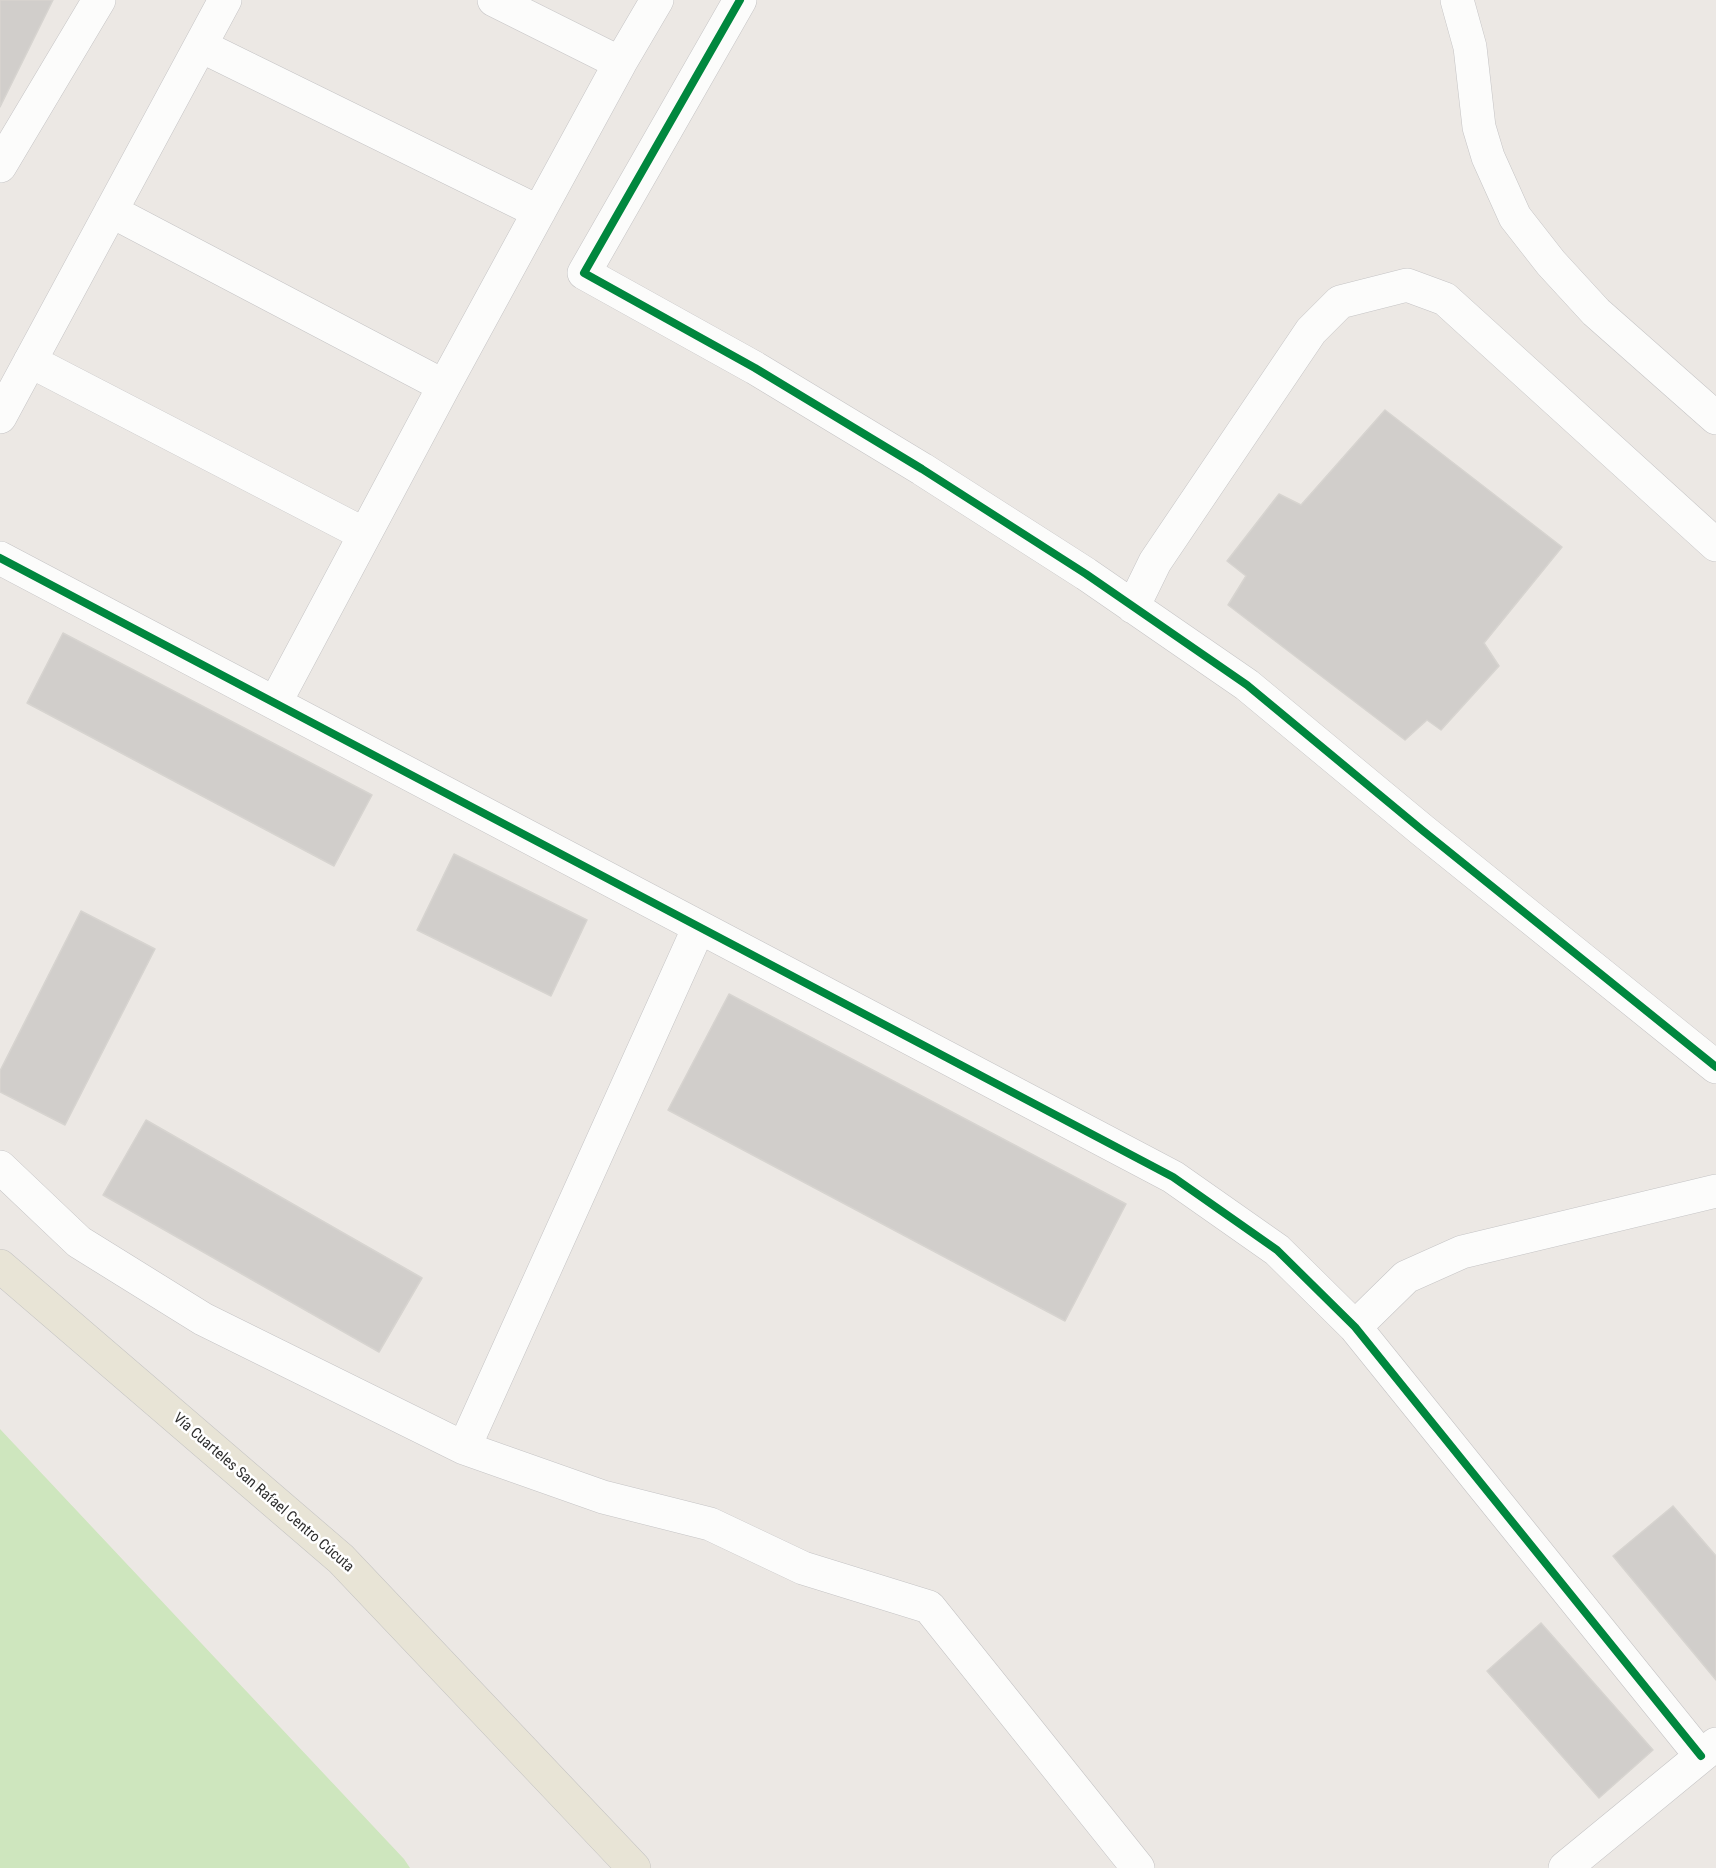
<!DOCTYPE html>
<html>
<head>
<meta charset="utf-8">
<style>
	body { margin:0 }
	canvas { display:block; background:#ece8e4 }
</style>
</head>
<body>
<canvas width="1716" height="1868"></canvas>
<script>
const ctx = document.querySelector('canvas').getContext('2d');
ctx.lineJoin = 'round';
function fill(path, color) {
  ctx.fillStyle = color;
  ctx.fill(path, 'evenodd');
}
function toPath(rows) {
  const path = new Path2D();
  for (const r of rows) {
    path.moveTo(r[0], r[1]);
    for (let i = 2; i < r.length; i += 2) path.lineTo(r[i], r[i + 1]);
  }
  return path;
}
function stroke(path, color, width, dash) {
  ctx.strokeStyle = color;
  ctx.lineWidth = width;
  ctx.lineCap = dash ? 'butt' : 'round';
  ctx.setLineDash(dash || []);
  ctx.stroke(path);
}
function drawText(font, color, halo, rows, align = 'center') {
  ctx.font = font + ' "Roboto Condensed",sans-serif';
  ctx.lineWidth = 5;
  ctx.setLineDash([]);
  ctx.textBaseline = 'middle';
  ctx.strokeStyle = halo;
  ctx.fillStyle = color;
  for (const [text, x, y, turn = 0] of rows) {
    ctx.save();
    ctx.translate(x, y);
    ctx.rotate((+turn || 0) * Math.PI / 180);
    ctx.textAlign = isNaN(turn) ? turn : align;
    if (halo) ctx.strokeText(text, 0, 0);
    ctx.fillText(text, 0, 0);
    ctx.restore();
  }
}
fill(toPath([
	[0,1429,404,1859,410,1868,0,1868]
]), '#cee6be');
const building = toPath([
	[0,0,53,0,0,107,0,0],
	[1385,410,1562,547,1484,643,1499,666,1441,730,1427,720,1405,740,1228,605,1246,576,1227,561,1279,494,1301,505,1385,410],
	[63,633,372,795,334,866,27,703,63,633],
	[454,854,587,920,551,996,417,930,454,854],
	[81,911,155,949,65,1125,0,1092,0,1071,81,911],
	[729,994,1126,1204,1065,1321,668,1110,729,994],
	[146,1120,422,1278,379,1352,103,1195,146,1120],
	[1673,1506,1716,1556,1716,1680,1613,1556,1673,1506],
	[1541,1623,1653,1750,1599,1798,1487,1671,1541,1623]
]);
fill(building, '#d1cecb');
stroke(building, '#d7d4d0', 1.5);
const minor = toPath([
	[494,0,620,63],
	[740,0,584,273,755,368,922,469,1086,574,1247,685,1422,830,1716,1067],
	[1457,0,1470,47,1479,127,1488,157,1515,217,1551,263,1596,312,1716,418],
	[201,46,539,212],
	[0,166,99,0],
	[111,211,444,386],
	[30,361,364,534],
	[0,417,225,0],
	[0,558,1173,1177,1277,1250,1355,1327,1701,1756],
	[1133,607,1155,562,1311,331,1340,302,1407,285,1445,299,1716,545],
	[275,703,444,386,620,63,657,0],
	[0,1167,79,1242,203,1319,464,1448,603,1497,710,1524,803,1568,929,1607,1138,1868],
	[1355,1327,1406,1277,1462,1252,1716,1191],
	[464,1448,699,927],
	[1565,1868,1716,1744]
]);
const major = toPath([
	[0,1266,341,1559,634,1868]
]);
stroke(minor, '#c5c4c5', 34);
stroke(major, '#c6c5c4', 34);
stroke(minor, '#fcfcfb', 33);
stroke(major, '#e8e4d6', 33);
stroke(toPath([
	[740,0,584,273,755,368,922,469,1086,574,1247,685,1422,830,1716,1067],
	[0,558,1173,1177,1277,1250,1355,1327,1701,1756]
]), '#00873e', 8);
drawText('15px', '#2e2e2e', '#fff', [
	["Vía Cuarteles San Rafael Centro Cúcuta",263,1493,41]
]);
</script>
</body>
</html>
